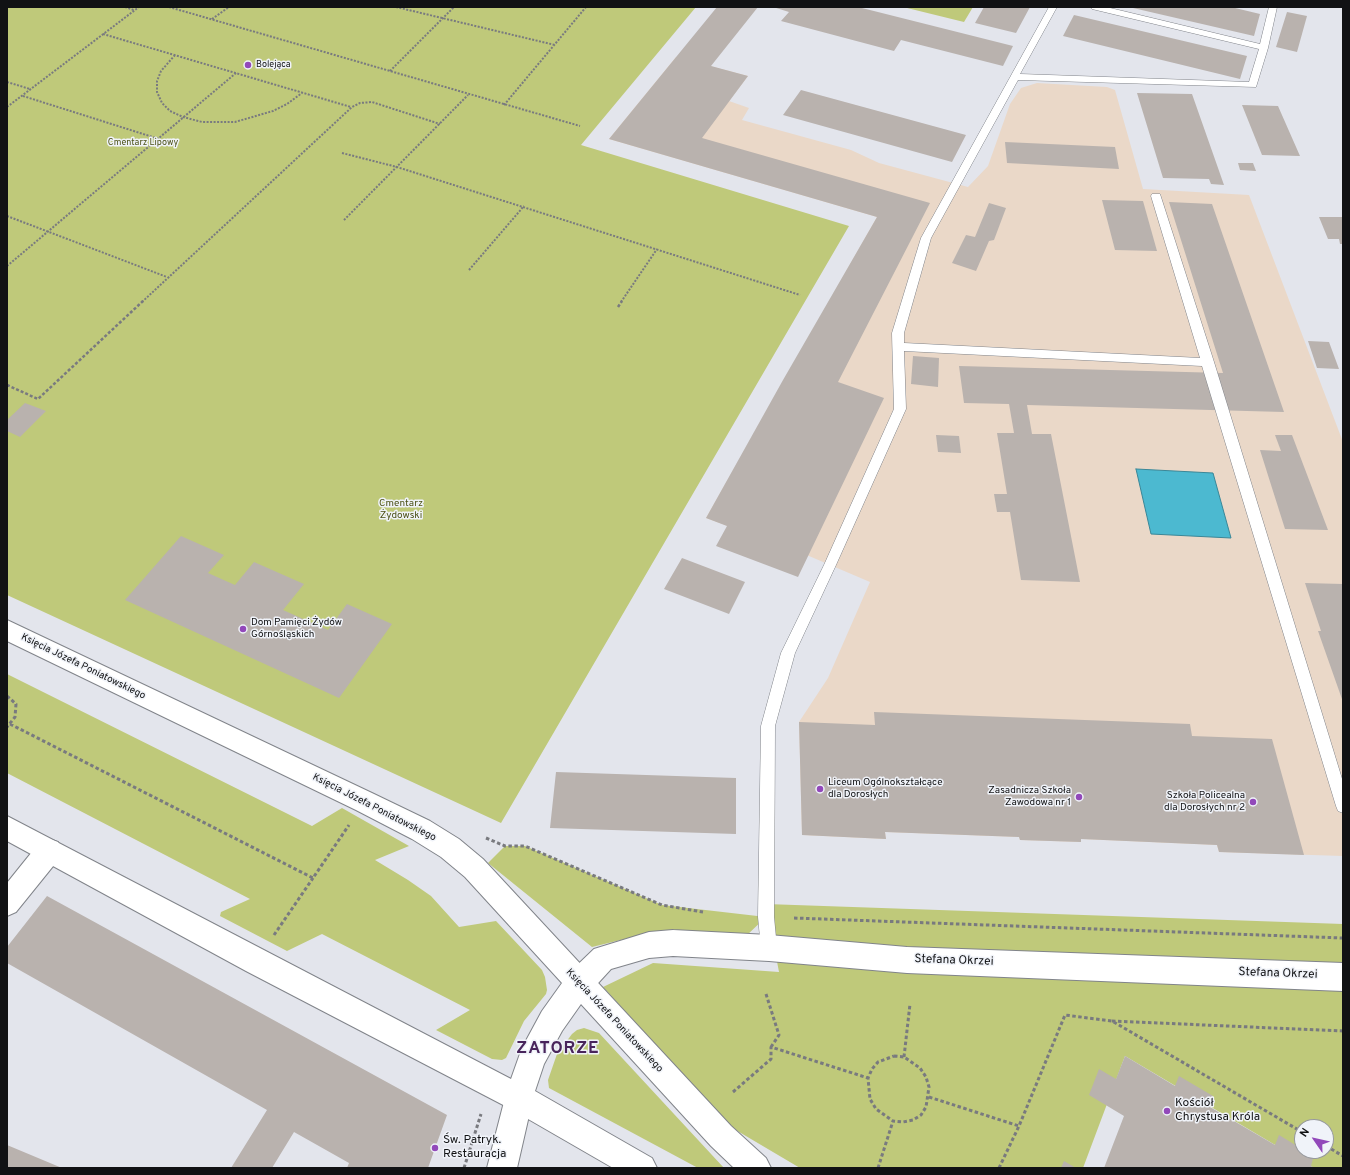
<!DOCTYPE html>
<html>
<head>
<meta charset="utf-8">
<style>
	body { margin:0 }
	#map { position:relative; width:1350px; height:1175px; overflow:hidden; background:#e3e5ec; font-family:Overpass,sans-serif }
	canvas { display:block }
	.frame { position:absolute; inset:0; border:8px solid #111214; pointer-events:none }
	.north { position:absolute; left:1294px; top:1119px; width:40px; height:40px; box-sizing:border-box; background:#f0f3f9; border:1px solid #97999d; border-radius:50%; rotate:304deg; font-size:11px; font-weight:700; line-height:16px; text-align:center; color:#111214 }
	.north::after { content:''; display:block; margin:auto; width:14px; height:18px; background:#9248ba; clip-path:polygon(50% 0,100% 100%,50% 72%,0 100%) }
</style>
</head>
<body>
<div id="map">
<canvas width="1350" height="1175"></canvas>
<div class="frame"></div>
<div class="north">N</div>
</div>
<script>
const ctx = document.querySelector('canvas').getContext('2d');
ctx.lineJoin = 'round';
function fill(path, color) {
  ctx.fillStyle = color;
  ctx.fill(path, 'evenodd');
}
function toPath(rows) {
  const path = new Path2D();
  for (const r of rows) {
    path.moveTo(r[0], r[1]);
    for (let i = 2; i < r.length; i += 2) path.lineTo(r[i], r[i + 1]);
  }
  return path;
}
function stroke(path, color, width, dash) {
  ctx.strokeStyle = color;
  ctx.lineWidth = width;
  ctx.lineCap = dash ? 'butt' : 'round';
  ctx.setLineDash(dash || []);
  ctx.stroke(path);
}
function drawText(font, color, halo, rows, align = 'center') {
  ctx.font = font + ' Overpass,sans-serif';
  ctx.lineWidth = 3;
  ctx.setLineDash([]);
  ctx.textBaseline = 'middle';
  ctx.strokeStyle = halo;
  ctx.fillStyle = color;
  for (const [text, x, y, turn = 0] of rows) {
    ctx.save();
    ctx.translate(x, y);
    ctx.rotate((+turn || 0) * Math.PI / 180);
    ctx.textAlign = isNaN(turn) ? turn : align;
    if (halo) ctx.strokeText(text, 0, 0);
    ctx.fillText(text, 0, 0);
    ctx.restore();
  }
}
fill(toPath([
	[676,57,748,76,729,101,749,108,742,120,851,150,879,163,968,187,988,166,1010,104,1021,88,1037,83,1107,87,1115,90,1143,189,1249,195,1343,442,1343,856,1219,852,1217,845,1081,839,1081,842,1020,840,1019,837,885,832,886,839,802,835,799,722,828,678,870,582,809,556,706,518,877,217,609,139]
]), '#ead8c8');
fill(toPath([
	[7,7,696,7,581,145,849,226,501,823,7,595],
	[903,7,973,7,964,22],
	[7,674,312,826,342,808,409,846,375,860,408,880,431,896,459,927,496,921,542,970,545,977,547,990,546,994,524,1021,506,1058,502,1060,492,1059,436,1030,470,1010,322,934,287,951,220,916,221,912,250,899,7,773],
	[505,846,525,846,662,905,766,917,746,936,637,936,592,947,488,863],
	[766,904,1343,924,1343,1168,1314,1168,1125,1056,1083,1168,800,1168,729,1126,603,987,653,963,779,972],
	[1302,1127,1326,1127,1326,1151,1302,1151],
	[584,1028,599,1033,724,1168,698,1168,549,1088,548,1080,557,1054,572,1034,577,1030]
]), '#bfc97a');
const water = toPath([
	[1136,469,1213,473,1231,538,1151,534,1136,469]
]);
fill(water, '#4cb9d0');
stroke(water, '#3a8798', 1);
fill(toPath([
	[717,7,758,7,711,66,748,76,702,138,930,203,838,382,884,398,798,577,716,546,727,526,706,518,783,380,877,217,609,139],
	[773,7,858,7,1013,46,1003,66,901,40,894,51,781,21,789,12],
	[984,7,1030,7,1016,33,975,23],
	[1231,7,1260,14,1254,36,1133,8],
	[1287,12,1307,16,1297,52,1276,47],
	[1074,15,1247,56,1240,79,1063,36],
	[801,90,966,135,952,162,783,115],
	[1137,93,1192,94,1224,185,1211,184,1209,179,1163,178],
	[1242,105,1278,106,1300,156,1262,155],
	[1005,142,1115,147,1119,169,1007,163],
	[1238,163,1253,163,1256,171,1240,170],
	[1102,200,1143,201,1157,251,1115,250],
	[1169,202,1212,204,1284,412,1027,405,1032,434,1051,434,1080,582,1021,580,1010,512,997,512,994,494,1007,494,997,433,1014,433,1009,404,964,403,959,366,1223,373],
	[989,203,1006,208,994,240,989,241,976,271,952,263,966,235,975,237],
	[1319,217,1343,217,1343,244,1340,244,1339,239,1328,239],
	[1308,341,1329,342,1339,369,1317,368],
	[913,356,939,358,938,387,911,384],
	[25,403,46,411,20,437,7,431,7,420],
	[936,435,959,436,961,453,938,452],
	[1275,435,1292,435,1328,530,1285,529,1260,450,1281,451],
	[181,536,224,555,208,573,235,585,254,562,304,584,283,610,328,630,347,604,392,624,339,698,125,600],
	[682,558,745,582,729,614,664,589],
	[1305,583,1343,584,1343,702,1318,631,1321,631],
	[874,712,1190,724,1192,736,1272,739,1304,855,1219,852,1217,845,1081,839,1081,842,1020,840,1019,837,885,832,886,839,802,835,799,722,875,725],
	[556,772,736,778,736,834,550,828],
	[47,896,447,1115,428,1168,347,1168,349,1163,294,1132,272,1168,231,1168,267,1110,7,963,7,947],
	[1125,1056,1175,1086,1179,1076,1213,1096,1210,1107,1275,1145,1279,1135,1302,1149,1302,1151,1306,1151,1314,1155,1311,1166,1315,1168,1104,1168,1124,1116,1089,1095,1099,1069,1116,1079],
	[7,1145,62,1168,7,1168],
	[1064,1161,1076,1168,1061,1168]
]), '#b9b2ae');
const service = toPath([
	[1049,7,1057,7,1020,74,1249,82,1259,49,1092,9,1091,7,1106,7,1260,44,1269,7,1277,7,1268,48,1256,87,1018,80,931,238,904,333,904,343,1200,358,1151,196,1152,194,1160,194,1214,362,1343,782,1343,813,1338,811,1336,806,1202,366,904,351,906,409,836,565,795,653,775,726,774,917,777,948,775,954,769,956,763,954,761,948,758,917,761,726,781,653,824,565,894,409,892,333,921,238,1049,7]
]);
const minor = toPath([
	[49,839,58,842,62,851,58,860,16,912,7,916,7,883,40,842,49,839],
	[673,930,769,935,907,947,1343,963,1343,991,907,973,769,961,673,956,649,958,611,969,589,993,579,997,569,993,565,983,569,973,594,949,649,932,673,930],
	[519,1084,529,1088,533,1098,517,1168,487,1168,505,1098,509,1088,519,1084]
]);
const tertiary = toPath([
	[7,620,374,794,430,821,459,839,483,859,731,1126,766,1158,771,1168,734,1168,711,1146,581,1004,562,1031,544,1064,535,1091,652,1158,657,1168,613,1168,509,1108,246,971,7,841,7,816,511,1079,522,1048,542,1011,562,983,465,877,441,857,412,839,356,810,7,641,7,620]
]);
stroke(service, '#81848a', 1);
stroke(minor, '#81848a', 2);
stroke(tertiary, '#81848a', 2);
stroke(toPath([
	[125,7,134,10],
	[169,7,580,126],
	[396,7,555,45],
	[212,19,229,7],
	[103,34,351,107],
	[175,55,161,71,157,81,157,92,162,103,170,111,183,117,202,122,235,122,273,111,287,104,302,93],
	[390,71,454,7],
	[7,82,30,89],
	[23,96,159,139],
	[504,105,586,7],
	[7,107,139,7],
	[342,153,397,167,800,295],
	[7,216,167,277],
	[344,220,468,95],
	[7,266,236,73],
	[469,270,524,206],
	[142,302,352,107,360,103,372,102,440,124],
	[621,302,657,249]
]), '#797a7f', 2, [2, 1.5]);
stroke(toPath([
	[618,307,622,301],
	[7,385,38,399,143,301]
]), '#797a7f', 2.5, [3, 2]);
stroke(toPath([
	[7,696,16,704,15,717,7,727],
	[10,724,313,878,349,825],
	[486,838,505,846,525,846,662,905,703,912],
	[794,918,1343,938],
	[274,935,313,878],
	[766,994,779,1035,771,1047],
	[1112,1021,1343,1031],
	[894,1056,904,1057,920,1068,926,1077,929,1087,926,1107,921,1115,913,1120,903,1122,893,1121,876,1109,870,1099,868,1078,872,1069,878,1062,894,1056],
	[904,1057,910,1004],
	[733,1092,771,1059,771,1047,868,1078],
	[929,1097,1019,1126],
	[1326,1146,1343,1156],
	[464,1168,481,1114],
	[878,1168,893,1121],
	[999,1168,1019,1126,1065,1015,1112,1021,1302,1132]
]), '#797a7f', 3, [3.5, 2.5]);
fill(service, '#fff');
fill(minor, '#fff');
fill(tertiary, '#fff');
for (const [x, y, r, color] of [
	[248,65,4,"#9248ba"],
	[243,629,4,"#9248ba"],
	[820,789,4,"#9248ba"],
	[1079,797,4,"#9248ba"],
	[1253,802,4,"#9248ba"],
	[1167,1111,4,"#9248ba"],
	[435,1148,4,"#9248ba"]
]) {
  const dot = new Path2D();
  dot.arc(x, y, r, 0, 2 * Math.PI);
  ctx.fillStyle = color;
  ctx.fill(dot);
  stroke(dot, '#f0f3f9', 1.5);
}
drawText('9px', '#111214', '#f0f3f9', [
	["Bolejąca",256,65]
], 'left');
drawText('9px', '#4c5217', '#f0f3f9', [
	["Cmentarz Lipowy",143,143]
]);
drawText('10px', '#4c5217', '#f0f3f9', [
	["Cmentarz",401,504],
	["Żydowski",401,516]
]);
drawText('10px', '#111214', '#f0f3f9', [
	["Dom Pamięci Żydów",251,623],
	["Górnośląskich",251,635],
	["Liceum Ogólnokształcące",828,783],
	["dla Dorosłych",828,795],
	["Zasadnicza Szkoła",1071,791,"right"],
	["Zawodowa nr 1",1071,803,"right"],
	["Szkoła Policealna",1245,796,"right"],
	["dla Dorosłych nr 2",1245,808,"right"]
], 'left');
drawText('10px', '#111214', '#f0f3f9', [
	["Księcia Józefa Poniatowskiego",83,667,26],
	["Księcia Józefa Poniatowskiego",374,808,27],
	["Księcia Józefa Poniatowskiego",614,1021,47]
]);
drawText('12px', '#111214', '#f0f3f9', [
	["Stefana Okrzei",954,961,2],
	["Stefana Okrzei",1278,974,2]
]);
drawText('12px', '#111214', '#f0f3f9', [
	["Kościół",1175,1104],
	["Chrystusa Króla",1175,1118],
	["Św. Patryk.",443,1141],
	["Restauracja",443,1155]
], 'left');
ctx.letterSpacing = '1px';
drawText('bold 17px', '#49255c', '#f0f3f9', [
	["ZATORZE",558,1050]
]);
ctx.letterSpacing = '0px';
</script>
</body>
</html>
